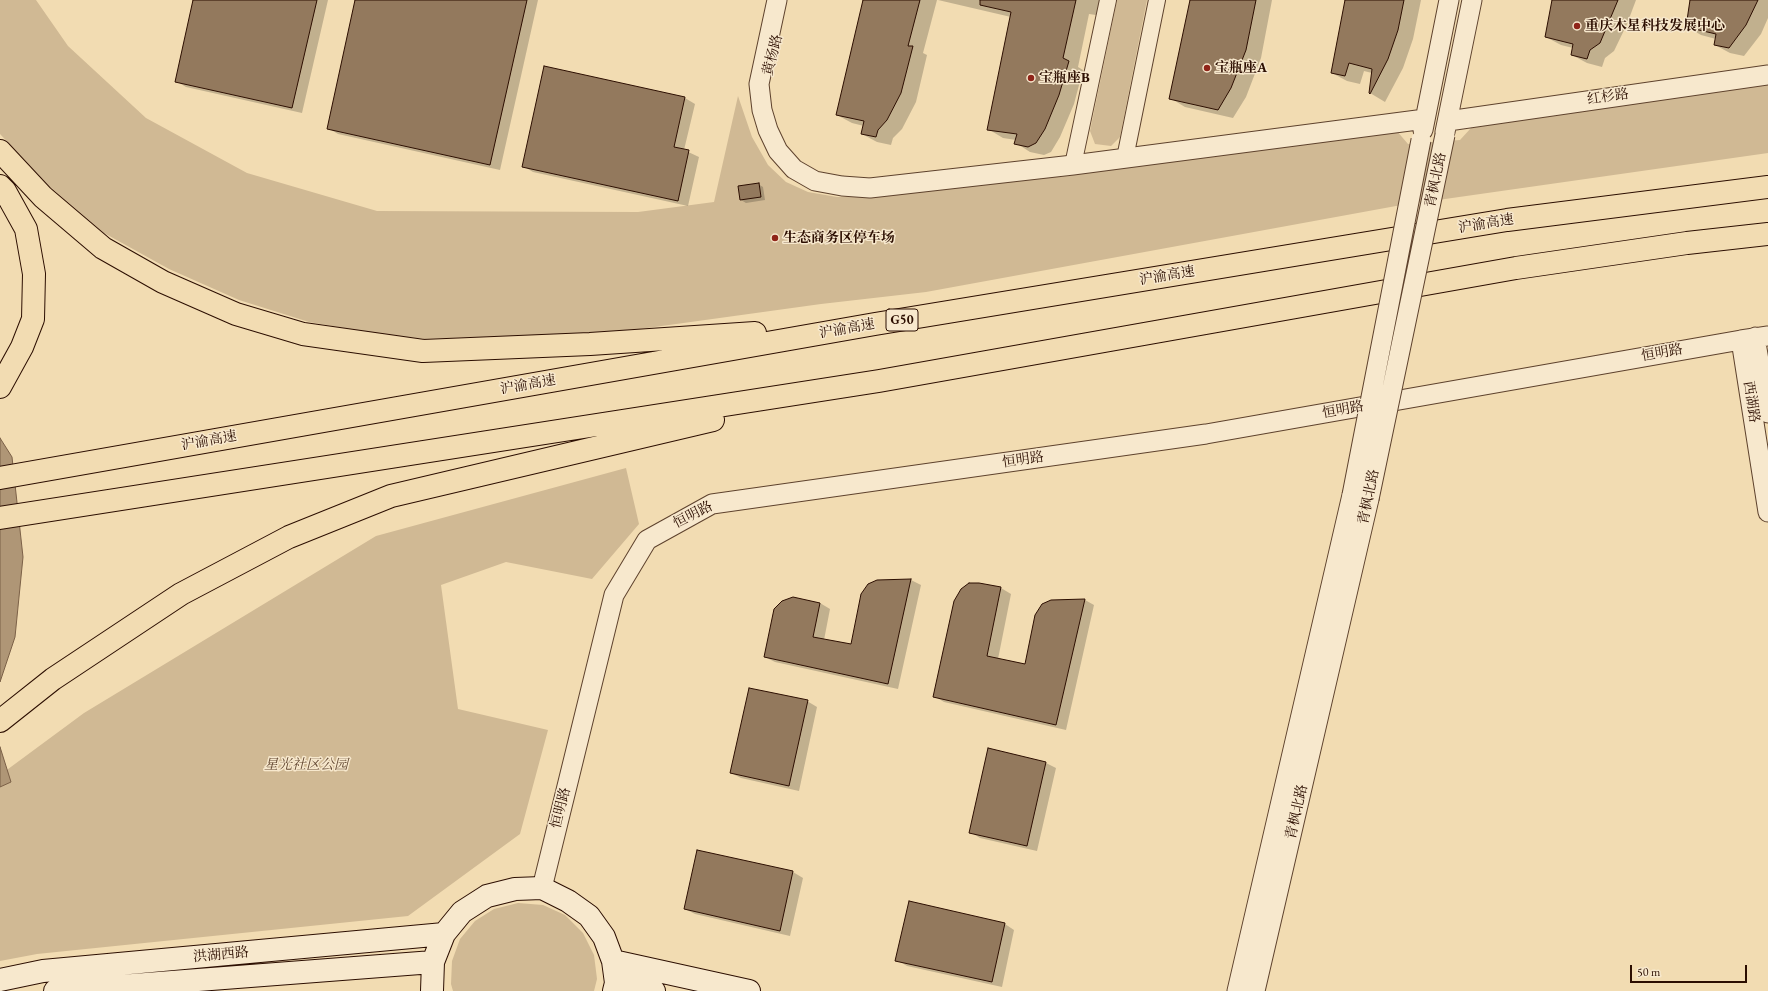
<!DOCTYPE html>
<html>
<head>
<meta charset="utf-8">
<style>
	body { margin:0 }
	#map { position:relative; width:1768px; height:991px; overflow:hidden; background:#f2dcb2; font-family:"EB Garamond",serif }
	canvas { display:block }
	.scale { position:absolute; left:1630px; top:965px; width:117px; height:18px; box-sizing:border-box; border:2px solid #2c0e01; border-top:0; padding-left:5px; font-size:12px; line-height:14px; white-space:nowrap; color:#2c0e01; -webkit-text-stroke:3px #f7e8cd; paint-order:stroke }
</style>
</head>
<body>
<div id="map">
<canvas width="1768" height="991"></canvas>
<div class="scale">50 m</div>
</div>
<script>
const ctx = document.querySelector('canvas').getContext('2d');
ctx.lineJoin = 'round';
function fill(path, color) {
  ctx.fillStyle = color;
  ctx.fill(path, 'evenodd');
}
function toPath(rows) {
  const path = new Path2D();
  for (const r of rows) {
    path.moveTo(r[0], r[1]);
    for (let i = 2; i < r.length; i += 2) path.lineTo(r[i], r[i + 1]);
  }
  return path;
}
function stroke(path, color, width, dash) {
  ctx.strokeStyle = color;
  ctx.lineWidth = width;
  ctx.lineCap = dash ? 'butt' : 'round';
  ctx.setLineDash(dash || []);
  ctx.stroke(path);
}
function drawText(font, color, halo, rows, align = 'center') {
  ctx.font = font + ' "EB Garamond","Noto Serif SC",serif';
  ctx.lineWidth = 3;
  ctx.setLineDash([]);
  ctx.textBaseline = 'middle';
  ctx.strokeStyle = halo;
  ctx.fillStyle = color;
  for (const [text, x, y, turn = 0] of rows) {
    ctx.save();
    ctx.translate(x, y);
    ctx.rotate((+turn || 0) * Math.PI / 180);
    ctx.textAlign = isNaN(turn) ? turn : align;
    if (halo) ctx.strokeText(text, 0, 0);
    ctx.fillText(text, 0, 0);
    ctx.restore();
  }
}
fill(toPath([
	[0,0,36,0,68,46,146,118,247,173,377,211,638,212,714,202,738,96,752,137,768,165,786,182,808,192,837,197,876,197,1396,130,1408,144,1460,140,1471,128,1751,84,1768,83,1768,153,1396,206,926,292,821,304,640,329,568,334,425,339,380,334,309,322,239,300,169,269,104,233,49,186,0,134],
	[1117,0,1147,0,1120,137,1111,146,1095,144,1090,131],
	[626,468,639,524,592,579,506,562,441,585,458,709,548,730,520,834,408,916,37,954,0,961,0,775,84,713,376,536],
	[518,903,543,905,565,915,583,933,594,955,597,979,594,991,453,991,451,984,452,961,460,939,475,921,494,909]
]), '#d0b994');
const water = toPath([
	[0,438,12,457,23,557,15,637,0,682,0,438],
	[0,747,11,782,0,787,0,747]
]);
fill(water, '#af9676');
stroke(water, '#7b6047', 1);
fill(toPath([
	[194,0,328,0,302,113,186,87,176,81],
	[356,0,538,0,500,170,338,134,328,128],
	[864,0,937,0,923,53,927,55,916,102,902,129,893,138,891,145,877,142,862,134,864,126,852,123,837,115],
	[938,0,1100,0,1096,15,1089,14,1078,67,1083,70,1074,104,1060,137,1051,152,1044,155,1030,152,1016,143,1016,140,1003,138,988,129,1011,17],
	[1191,0,1272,0,1261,58,1246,97,1233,118,1185,107,1170,98],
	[1346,0,1421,0,1413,39,1403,68,1385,102,1370,93,1372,73,1364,71,1360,84,1347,81,1332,73],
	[1553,0,1636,0,1627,24,1614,51,1605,58,1602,67,1587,63,1572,55,1573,48,1561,45,1546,37],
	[1691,0,1768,0,1768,18,1761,34,1744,56,1730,53,1715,45,1716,39,1701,35,1687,27],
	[545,68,685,98,695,104,684,150,699,157,688,206,533,172,523,166],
	[758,184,763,187,765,200,746,203,741,200],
	[911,580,921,585,898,689,775,662,765,657,793,598,820,603,830,609,824,640,852,645,877,581],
	[979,584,1001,588,1011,594,998,659,1026,665,1085,600,1094,605,1066,730,944,702,934,696],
	[807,701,817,707,799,791,741,778,731,773],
	[988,749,1046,763,1056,768,1037,851,980,838,970,832],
	[698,851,793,872,803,878,790,936,695,914,685,909],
	[1005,924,1014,930,1002,987,907,966,897,960]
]), '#0003');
const building = toPath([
	[193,0,317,0,292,108,175,82,193,0],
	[355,0,527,0,490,165,327,129,355,0],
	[863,0,920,0,908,46,913,46,901,93,887,120,878,130,876,137,861,134,864,121,836,115,863,0],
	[980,0,1076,0,1063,58,1069,61,1059,95,1045,129,1036,143,1028,147,1014,144,1017,134,987,130,1011,12,980,5,980,0],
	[1190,0,1256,0,1246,50,1231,88,1218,110,1169,99,1190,0],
	[1345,0,1404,0,1398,30,1388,59,1370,94,1369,93,1372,69,1349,63,1345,76,1331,73,1345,0],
	[1552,0,1618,0,1600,43,1590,50,1587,59,1571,55,1573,44,1545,37,1552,0],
	[1690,0,1758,0,1746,25,1729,48,1714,45,1716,34,1686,27,1690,0],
	[544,66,685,97,674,147,689,150,678,201,522,167,544,66],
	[759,183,761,197,740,200,738,186,759,183],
	[911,579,888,684,764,657,774,609,782,601,793,597,820,603,813,637,851,644,861,594,868,584,877,580,911,579],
	[969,583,979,583,1001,587,987,656,1025,664,1035,615,1042,604,1051,600,1085,599,1056,725,933,697,954,601,961,589,969,583],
	[749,688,808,700,789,786,730,773,749,688],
	[988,748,1046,762,1027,846,969,833,988,748],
	[697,850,793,871,780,931,684,909,697,850],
	[909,901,1005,923,992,982,895,961,909,901]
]);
fill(building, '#93795d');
stroke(building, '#2c0e01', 1);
const minor = toPath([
	[1125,158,1157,0],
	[1073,165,1108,0]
]);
const tertiary = toPath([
	[777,0,759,84,762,110,768,130,778,151,794,169,815,181,842,186,870,188,1073,165,1425,119],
	[1448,121,1768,75],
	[1423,130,1449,0],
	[1445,132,1472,0],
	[1755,337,1768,413],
	[1741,340,1768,512],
	[542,888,614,595,647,540,712,504,1206,434,1741,340,1768,336],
	[1237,991,1352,495],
	[1255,991,1369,499]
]);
const secondary = toPath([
	[613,961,749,991],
	[0,980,43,971,444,934],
	[616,983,654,991],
	[55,991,433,962],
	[432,991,433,962,444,934,462,912,487,896,515,889,542,888,568,901,589,916,604,937,613,961,616,983,614,991]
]);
const motorway = toPath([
	[0,151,43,197,103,248,163,282,236,314,303,334,423,351,590,344,755,333],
	[0,186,5,191,26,229,34,274,33,319,22,347,0,387],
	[0,478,875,324,1507,220,1768,187],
	[0,518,879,381,1516,268,1687,243,1768,234],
	[0,721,53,679,181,594,289,537,391,496,713,420]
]);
stroke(minor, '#5e422d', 18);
stroke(tertiary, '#5e422d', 21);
stroke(secondary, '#2c0e01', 24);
stroke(motorway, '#2c0e01', 24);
stroke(minor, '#f7e8cd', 16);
stroke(tertiary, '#f7e8cd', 19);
stroke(secondary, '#f7e8cd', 22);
stroke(motorway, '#f2dcb2', 22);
const tertiaryBridge = toPath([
	[1352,495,1421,140],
	[1369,499,1445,135]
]);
stroke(tertiaryBridge, '#5e422d', 21, []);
stroke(tertiaryBridge, '#f7e8cd', 19);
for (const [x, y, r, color] of [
	[1577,26,4,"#8f2418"],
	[1207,68,4,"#8f2418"],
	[1031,78,4,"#8f2418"],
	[775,238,4,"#8f2418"]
]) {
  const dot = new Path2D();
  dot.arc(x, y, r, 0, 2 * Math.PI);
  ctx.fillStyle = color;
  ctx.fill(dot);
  stroke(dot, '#f7e8cd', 1.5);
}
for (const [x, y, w] of [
	[902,320,32]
]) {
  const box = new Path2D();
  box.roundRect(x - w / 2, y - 11, w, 22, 3);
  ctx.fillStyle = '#f7e8cd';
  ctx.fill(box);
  stroke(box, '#2c0e01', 1);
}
drawText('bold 13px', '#2c0e01', null, [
	["G50",902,320]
]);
drawText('bold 14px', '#2c0e01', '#f7e8cd', [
	["重庆木星科技发展中心",1585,26],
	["宝瓶座A",1215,68],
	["宝瓶座B",1039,78],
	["生态商务区停车场",783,238]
], 'left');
drawText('14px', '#2c0e01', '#f7e8cd', [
	["黄杨路",773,55,-76],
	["红杉路",1608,97,-8],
	["青枫北路",1436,180,-78],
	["沪渝高速",1486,224,-9],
	["沪渝高速",1167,276,-9],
	["沪渝高速",847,329,-10],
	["恒明路",1662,353,-10],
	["沪渝高速",528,385,-10],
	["西湖路",1751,402,81],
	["恒明路",1343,410,-10],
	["沪渝高速",209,441,-10],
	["恒明路",1023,460,-8],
	["青枫北路",1369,497,-78],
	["恒明路",693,515,-27],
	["恒明路",561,808,-76],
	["青枫北路",1297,812,-77],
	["洪湖西路",221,955,-5]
]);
drawText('italic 14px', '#654a34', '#f7e8cd', [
	["星光社区公园",306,765]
]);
</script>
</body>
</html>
